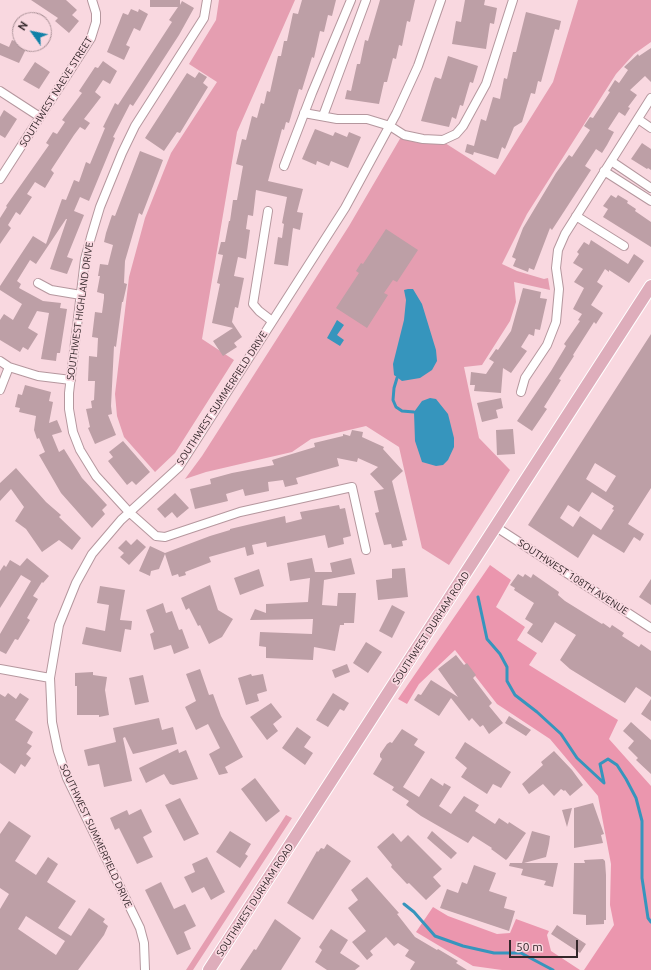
<!DOCTYPE html>
<html>
<head>
<meta charset="utf-8">
<style>
	body { margin:0 }
	#map { position:relative; width:651px; height:970px; overflow:hidden; background:#f9d8e0; font-family:Ubuntu,sans-serif }
	canvas { display:block }
	.north { position:absolute; left:12px; top:12px; width:40px; height:40px; box-sizing:border-box; background:#f9d8e0; border:1px solid #aa9197; border-radius:50%; rotate:303deg; font-size:11px; font-weight:700; line-height:16px; text-align:center; color:#33272a }
	.north::after { content:''; display:block; margin:auto; width:14px; height:18px; background:#1081a8; clip-path:polygon(50% 0,100% 100%,50% 72%,0 100%) }
	.scale { position:absolute; left:509px; top:940px; width:69px; height:18px; box-sizing:border-box; border:2px solid #33272a; border-top:0; padding-left:5px; font-size:12px; line-height:14px; white-space:nowrap; color:#33272a; -webkit-text-stroke:3px #f9d8e0; paint-order:stroke }
</style>
</head>
<body>
<div id="map">
<canvas width="651" height="970"></canvas>
<div class="north">N</div>
<div class="scale">50 m</div>
</div>
<script>
const ctx = document.querySelector('canvas').getContext('2d');
ctx.lineJoin = 'round';
function fill(path, color) {
  ctx.fillStyle = color;
  ctx.fill(path, 'evenodd');
}
function toPath(rows) {
  const path = new Path2D();
  for (const r of rows) {
    path.moveTo(r[0], r[1]);
    for (let i = 2; i < r.length; i += 2) path.lineTo(r[i], r[i + 1]);
  }
  return path;
}
function stroke(path, color, width, dash) {
  ctx.strokeStyle = color;
  ctx.lineWidth = width;
  ctx.lineCap = dash ? 'butt' : 'round';
  ctx.setLineDash(dash || []);
  ctx.stroke(path);
}
function drawText(font, color, halo, rows, align = 'center') {
  ctx.font = font + ' Ubuntu,sans-serif';
  ctx.lineWidth = 3.5;
  ctx.setLineDash([]);
  ctx.textBaseline = 'middle';
  ctx.strokeStyle = halo;
  ctx.fillStyle = color;
  for (const [text, x, y, turn = 0] of rows) {
    ctx.save();
    ctx.translate(x, y);
    ctx.rotate((+turn || 0) * Math.PI / 180);
    ctx.textAlign = isNaN(turn) ? turn : align;
    if (halo) ctx.strokeText(text, 0, 0);
    ctx.fillText(text, 0, 0);
    ctx.restore();
  }
}
fill(toPath([
	[219,0,295,0,237,132,202,339,234,360,175,453,155,472,124,437,117,416,115,394,129,277,145,218,171,153,217,82,189,64,216,20],
	[578,0,651,0,651,42,634,54,616,74,527,214,502,264,517,271,544,279,548,278,550,290,514,282,516,302,510,321,482,365,464,367,479,438,510,470,449,565,422,548,399,447,366,426,311,439,292,452,206,472,185,479,202,456,349,226,401,137,418,143,445,143,495,175,553,82],
	[286,815,292,818,193,970,186,970]
]), '#e59eb1');
fill(toPath([
	[490,565,511,580,496,607,525,627,517,640,537,653,529,665,618,720,609,739,651,786,651,970,584,970,614,925,610,905,611,864,598,796,550,739,497,704,455,650,419,684,407,704,398,699],
	[433,907,448,916,497,934,510,933,516,919,549,931,547,935,551,951,580,970,502,970,473,966,416,932]
]), '#eb96ae');
fill(toPath([
	[408,289,413,289,422,304,436,350,437,361,432,370,420,378,402,381,394,375,393,364,404,320,406,300,404,290],
	[337,320,344,325,337,335,344,340,340,346,327,338],
	[430,398,436,399,448,414,454,438,454,447,448,460,443,465,436,466,422,462,415,441,414,412,422,401]
]), '#3695bd');
stroke(toPath([
	[397,378,394,388,393,400,396,407,402,411,414,412],
	[478,597,487,639,500,654,507,667,507,681,515,695,537,712,561,734,577,758,604,783,600,764,608,759,617,765,626,779,636,798,642,821,642,878,648,918,651,922],
	[404,904,414,912,435,936,463,946,494,953,521,953,553,970]
]), '#3695bd', 3);
fill(toPath([
	[31,0,66,0,77,10,72,15,79,21,69,33,55,21,58,18],
	[150,0,180,0,180,5,182,1,194,8,179,35,133,106,130,104,113,137,115,138,89,201,80,197,74,211,84,215,67,257,73,259,67,274,50,269,67,219,66,219,36,264,30,260,17,281,21,284,19,288,43,301,61,303,60,308,67,309,60,353,57,353,56,361,41,359,49,313,37,311,28,328,38,334,28,350,23,347,20,352,0,340,0,320,4,314,13,320,22,304,0,290,0,286,33,236,46,244,62,199,66,200,74,180,79,182,86,162,90,164,105,128,103,127,115,103,118,105,172,22,169,20,178,7,150,7],
	[302,0,336,0,332,16,328,15,324,32,320,31,314,58,312,57,302,90,299,89,289,123,286,122,284,130,282,129,268,181,303,189,297,212,303,213,300,230,293,228,288,266,274,264,278,237,282,238,284,224,282,223,287,197,256,190,253,216,248,215,246,229,250,230,246,259,238,257,234,276,244,278,238,308,235,307,232,322,242,337,234,343,237,347,223,356,213,341,233,328,212,323,220,284,217,283,223,255,218,254,221,242,225,242,229,221,230,221,233,200,237,200,243,166,236,164,242,139,246,140,252,116,257,118,261,103,264,104,267,91,270,92,278,56,281,56,284,41,287,41,293,13,298,14],
	[380,0,415,0,410,22,407,21,402,46,399,45,396,59,393,58,387,82,384,82,379,104,345,99,347,90,351,91,357,64,360,64,365,40,368,41],
	[465,0,485,0,484,5,497,8,494,24,490,23,486,49,452,44,456,21,461,22],
	[131,9,138,12,139,9,148,14,140,31,134,28,126,45,130,47,124,60,107,52,123,13,128,15],
	[526,12,561,21,559,30,555,29,541,82,538,81,535,94,531,93,522,122,514,127,505,149,502,147,498,159,474,152,473,155,465,152,467,144,474,146,481,119,486,121,493,97,500,99,504,78,507,79,513,52,516,52],
	[12,40,27,47,19,63,0,55,0,43,9,47],
	[651,48,651,82,645,76,630,90,637,95,628,107,630,108,625,116,619,112,608,129,614,132,607,145,602,153,596,149,585,166,591,170,552,230,550,228,534,270,529,268,528,272,513,266,516,259,512,257,523,228,556,173,569,155,572,157,590,130,584,126,590,117,593,118,610,92,608,91,615,80,619,83,628,70,624,67,638,54,639,56],
	[448,56,478,66,473,83,470,82,463,106,460,105,456,119,452,117,449,127,421,121,433,82,435,77,441,79],
	[103,61,117,71,110,84,103,80,95,92,101,97,84,119,90,123,85,130,80,127,74,135,51,170,54,173,45,188,35,182,27,194,32,197,20,215,16,212,8,225,11,228,0,244,0,218,7,207,6,206,49,145,46,143,53,132,57,134,65,122,62,120,82,93,79,91,95,67,98,68],
	[35,62,50,72,39,89,23,80],
	[199,72,207,77,203,83,208,87,180,133,177,132,164,151,145,138,187,73,195,78],
	[4,110,17,119,5,138,0,135,0,117],
	[315,129,333,136,335,132,347,137,349,132,361,137,348,168,331,161,329,166,317,161,316,165,302,159],
	[642,143,651,149,651,170,648,168,647,169,631,159],
	[140,151,163,160,142,215,139,213,125,261,124,283,127,284,123,302,122,302,116,347,114,346,111,406,112,414,108,415,116,435,95,444,88,428,90,427,86,409,92,408,91,401,94,400,95,381,88,381,89,356,97,357,98,338,92,337,95,312,102,313,104,298,104,294,97,292,100,276,98,276,100,264,108,265,113,245,104,242,106,233,112,215,115,216],
	[611,195,616,198,618,195,628,201,627,203,636,209,635,211,651,222,651,247,603,217,608,209,603,206],
	[386,229,418,250,397,282,393,280,384,293,388,295,367,328,336,308,359,273,356,271,361,263,363,264],
	[591,240,628,264,634,254,644,261,629,283,609,270,609,272,605,269,597,282,603,286,591,305,603,313,596,324,594,322,573,355,574,356,559,379,561,380,544,407,547,409,532,431,517,421,551,371,566,346,564,344,580,321,578,320,582,314,573,309,584,288,574,282,583,269,573,263,579,254,577,252,584,242,589,245],
	[523,288,541,292,540,298,547,299,540,330,535,329,534,336,529,334,521,347,527,351,511,373,503,368,501,393,474,391,475,385,470,385,471,372,486,374,494,362,489,359,496,349,498,350,511,331],
	[651,334,651,488,628,524,644,534,640,541,634,537,624,553,593,534,578,558,528,525],
	[595,463,616,476,606,492,586,479],
	[592,492,614,506,612,509,614,510,601,530,580,516,573,527,560,518,568,505,579,512],
	[25,385,51,392,49,401,53,402,49,423,57,420,62,432,52,435,59,452,64,449,82,478,107,505,102,510,105,514,92,528,61,493,39,455,45,452,39,438,37,439,34,430,36,416,19,412,20,408,15,407,18,394,22,395],
	[501,398,503,408,496,410,498,418,482,422,477,403],
	[513,429,515,454,497,455,496,430],
	[352,430,363,432,362,437,384,447,383,449,403,471,392,481,407,540,402,541,403,546,392,548,391,544,384,545,375,513,379,512,374,491,384,489,370,474,378,467,358,458,357,462,337,458,339,466,296,478,298,484,285,487,283,480,268,482,269,491,245,496,243,489,226,494,228,501,195,509,190,489,211,484,210,479,232,473,274,465,272,460,315,447,314,443,343,436,343,434,350,436],
	[123,441,150,472,136,485,132,481,127,485,108,461,113,457,109,452],
	[16,468,46,502,61,515,59,517,81,538,72,550,59,540,42,552,26,529,15,521,24,507,11,489,0,501,0,483],
	[175,493,189,508,177,518,172,512,165,518,157,509],
	[339,505,340,509,345,508,351,536,343,538,344,544,328,548,325,535,267,547,266,542,252,545,254,554,247,556,245,547,209,557,211,562,185,572,186,575,179,577,178,574,172,576,165,554,159,569,151,571,150,576,139,571,150,546,165,553,210,536,230,530,230,529,285,516,286,523,302,519,300,512],
	[137,539,146,547,129,565,120,557,124,553,118,548,126,540,131,545],
	[27,558,49,576,43,583,42,582,33,596,38,599,27,618,30,620,18,640,15,639,6,654,0,651,0,634,31,581,21,575,0,608,0,571,4,565,6,567,10,560,20,566],
	[312,558,315,572,332,572,330,563,351,558,355,574,324,580,322,605,337,606,338,593,356,593,354,623,344,623,344,625,340,625,335,651,314,647,313,660,266,658,266,647,259,646,260,632,312,634,313,619,250,620,255,609,266,613,266,604,308,602,310,578,290,581,287,563],
	[405,568,408,597,378,600,376,580,392,578,392,569],
	[259,569,264,586,240,595,234,578],
	[518,574,523,577,525,574,531,578,533,574,559,592,558,595,565,601,602,624,603,623,610,628,612,625,624,633,622,636,639,647,641,644,651,651,651,697,636,687,625,703,570,669,560,660,576,635,555,622,542,643,527,633,533,624,525,619,534,603,514,590,515,588,510,585],
	[651,579,651,605,639,597],
	[210,585,218,610,233,619,222,637,209,644,200,625,198,626,189,608,186,610,181,598],
	[100,586,125,590,120,620,132,621,131,630,125,629,121,652,82,644,86,627,105,631,109,605,97,603],
	[163,603,166,613,172,611,179,630,182,629,189,648,174,654,171,645,154,650,150,634,154,632,146,610],
	[392,605,405,612,392,638,379,631],
	[366,642,382,652,368,673,353,663],
	[456,655,464,665,467,663,476,675,473,678,492,703,489,706,503,723,489,734,483,725,480,727,472,718,469,721,451,698,439,716,414,700,418,694,421,695,431,680,458,697,438,669],
	[347,664,350,672,335,678,332,670],
	[200,669,209,695,213,694,221,716,243,757,225,767,228,773,219,775,209,754,220,748,208,724,196,730,185,707,196,701,186,674],
	[93,672,93,675,107,677,105,690,109,715,99,717,99,715,77,715,77,686,75,686,75,673],
	[251,674,252,676,263,674,267,691,257,694,259,701,246,705,238,678],
	[143,675,149,702,135,705,129,678],
	[8,693,16,699,20,693,29,699,15,720,33,732,27,743,32,746,26,754,31,758,25,767,21,764,15,774,0,763,0,694,5,697],
	[333,693,349,703,344,711,340,709,328,727,316,720],
	[651,699,651,721,641,714],
	[271,703,282,717,273,724,278,731,267,740,250,717],
	[509,716,531,730,526,736,505,723],
	[159,718,162,730,173,727,177,744,133,754,125,737,123,738,132,781,104,787,99,764,88,766,84,750,116,742,113,728],
	[631,722,651,740,651,774,636,760,638,758,628,748,634,741,623,731],
	[297,727,311,737,304,747,313,753,305,765,282,748],
	[402,729,418,739,414,745,425,752,403,787,419,797,431,778,443,786,444,783,451,787,439,806,451,814,464,796,479,805,475,811,495,824,499,818,508,824,509,822,526,833,508,858,506,860,491,849,492,848,473,836,468,843,421,816,406,805,409,801,392,790,394,787,373,774,382,759,380,757,380,754,387,744,390,742,392,743],
	[465,742,511,772,501,788,493,784,487,794,461,777,467,768,455,758],
	[178,749,179,753,186,750,198,779,173,785,170,784,164,774,146,783,139,768],
	[554,751,572,770,583,785,570,796,565,790,564,791,561,789,554,796,543,784,529,794,522,784,543,765,541,762],
	[255,778,280,811,266,822,241,789],
	[180,798,199,834,184,841,165,805],
	[593,803,604,834,601,835,603,843,574,848,574,808],
	[572,808,567,827,562,810],
	[141,809,152,832,143,837,153,857,137,864,119,828,115,830,110,818,127,810,129,815],
	[9,821,31,836,15,861,36,875,48,857,58,864,47,882,76,901,58,928,71,936,89,908,105,919,103,922,108,926,104,935,78,970,0,970,0,909,9,894,0,888,0,834],
	[26,916,65,941,56,955,18,929],
	[230,831,251,844,245,854,248,856,240,868,216,852],
	[432,831,457,853,451,859,427,838],
	[532,831,550,836,549,844,546,857,524,863,558,863,553,887,544,885,546,881,521,875,523,869,509,866,510,863,522,863],
	[393,833,401,842,408,835,442,869,433,877,441,886,426,900,409,883,407,884,391,867,392,865,377,847],
	[327,844,351,861,313,920,287,903,317,851,318,852,321,848,324,849],
	[207,857,225,892,211,900,204,887,192,893,184,877,195,872,192,864],
	[603,859,605,861,606,875,606,920,604,920,604,924,586,925,586,915,573,914,574,863,585,863,584,860],
	[474,865,496,873,489,891,507,897,504,908,515,911,509,931,440,908,447,889,458,893,462,882,467,884],
	[367,877,399,913,397,914,415,937,437,950,438,949,458,961,456,963,467,970,410,970,415,962,405,956,409,950,398,943,394,946,386,937,370,951,373,955,367,960,352,942,366,931,348,908,358,900,351,890],
	[161,882,174,909,185,904,196,926,184,932,191,949,177,955,145,890],
	[275,919,301,938,281,970,240,970,254,949,256,950],
	[557,925,586,944,580,953,551,934],
	[331,929,348,940,340,953,360,966,355,970,327,970,315,962,322,950,319,947]
]), '#bd9fa6');
const minor = toPath([
	[207,0,204,18,135,126,122,153,100,207,91,237,85,259,69,393,69,409,73,432,80,450,96,476,129,512,156,536,165,537,240,512,352,487,366,550],
	[0,91,40,117],
	[304,113,337,119,367,119,390,126,404,135,423,139,443,140,456,134,463,126,486,84,513,0],
	[323,116,366,0],
	[638,119,651,128],
	[611,161,651,188],
	[284,166,312,93,351,0],
	[604,171,651,201],
	[0,179,91,38,96,22,96,13,92,0],
	[268,211,253,304,259,311,272,321],
	[576,216,624,246],
	[38,283,51,290,81,295],
	[0,361,9,367,38,376,71,380],
	[0,390,9,367],
	[521,392,525,378,547,345,556,322,559,289,556,268,558,250,565,234,651,98],
	[496,527,651,628],
	[0,669,50,678],
	[145,970,144,943,140,928,67,778,58,751,52,722,50,678,59,625,76,583,92,554,121,520,179,467,345,208,396,114,418,66,441,0]
]);
const primary = toPath([
	[209,970,651,286]
]);
stroke(minor, '#b5979e', 10);
stroke(primary, '#fff', 14);
stroke(minor, '#fff', 8);
stroke(primary, '#deadbb', 12);
drawText('10px', '#33272a', '#f9d8e0', [
	["SOUTHWEST NAEVE STREET",56,92,-58],
	["SOUTHWEST HIGHLAND DRIVE",80,311,-82],
	["SOUTHWEST SUMMERFIELD DRIVE",222,398,-57],
	["SOUTHWEST 108TH AVENUE",573,577,33],
	["SOUTHWEST DURHAM ROAD",431,628,-57],
	["SOUTHWEST SUMMERFIELD DRIVE",96,836,65],
	["SOUTHWEST DURHAM ROAD",255,900,-57]
]);
</script>
</body>
</html>
